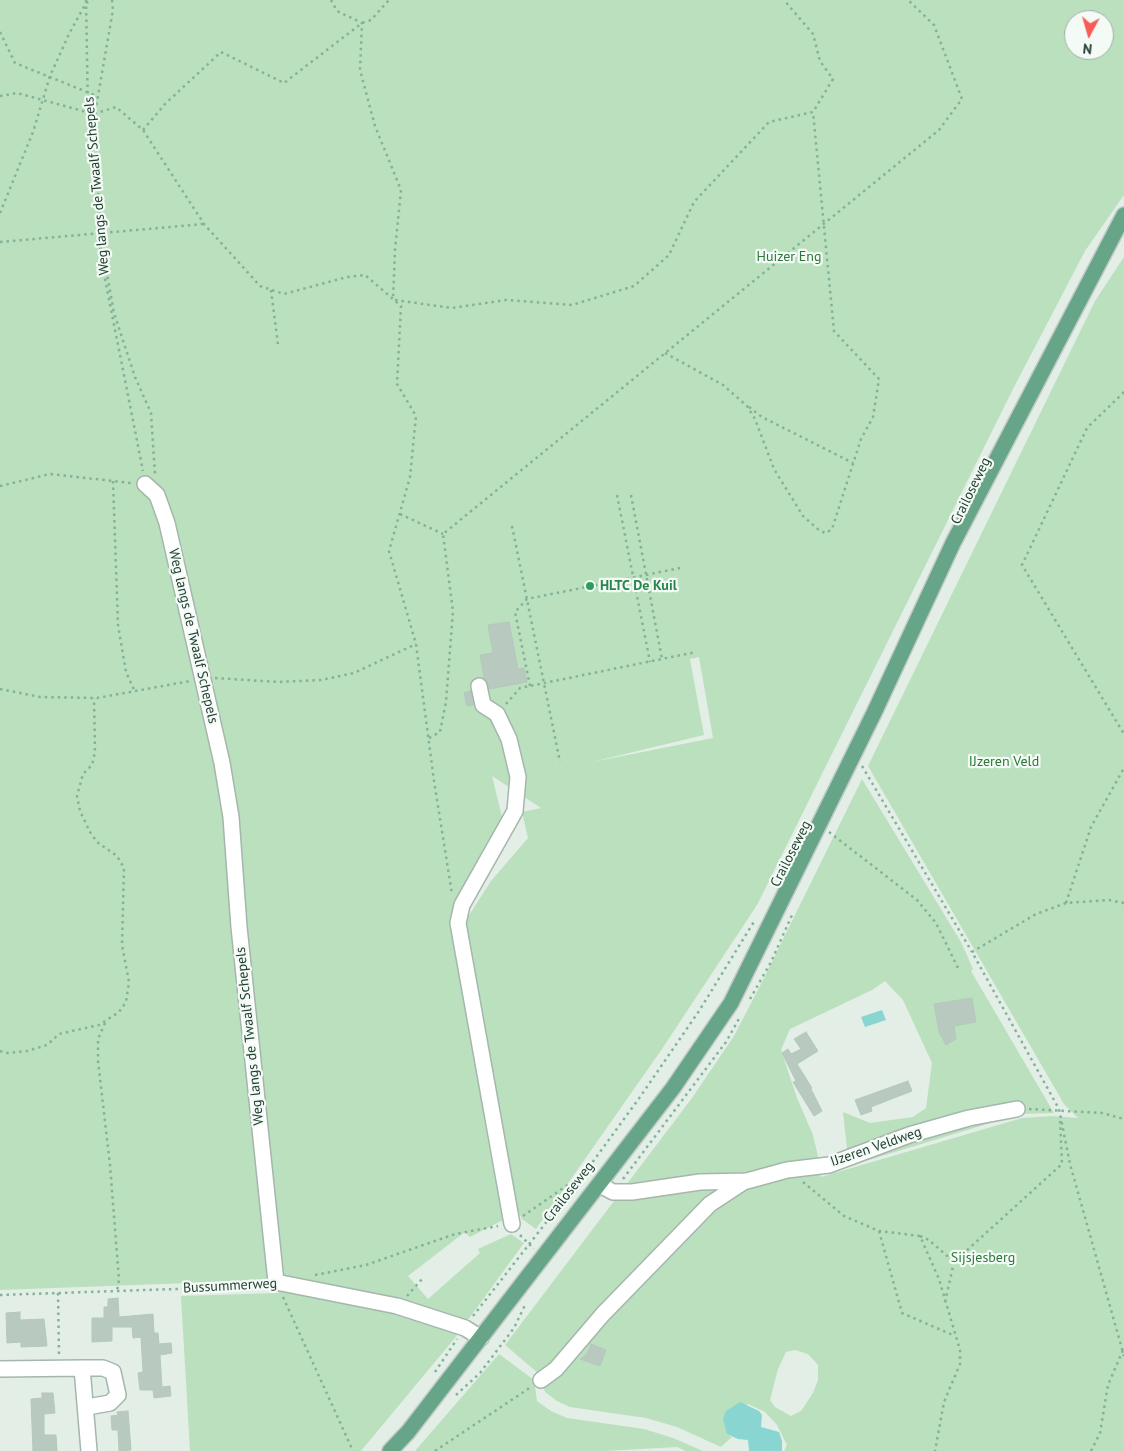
<!DOCTYPE html>
<html>
<head>
<meta charset="utf-8">
<style>
	body { margin:0 }
	#map { position:relative; width:1124px; height:1451px; overflow:hidden; background:#e3eee7; font-family:"PT Sans",sans-serif }
	canvas { display:block }
	.north { position:absolute; left:1064px; top:10px; width:50px; height:50px; box-sizing:border-box; background:#f4faf6; border:1px solid #a0b0a8; border-radius:50%; rotate:186deg; font-size:14px; font-weight:700; line-height:20px; text-align:center; color:#224032 }
	.north::after { content:''; display:block; margin:auto; width:18px; height:22px; background:#f85c57; clip-path:polygon(50% 0,100% 100%,50% 72%,0 100%) }
</style>
</head>
<body>
<div id="map">
<canvas width="1124" height="1451"></canvas>
<div class="north">N</div>
</div>
<script>
const ctx = document.querySelector('canvas').getContext('2d');
ctx.lineJoin = 'round';
function fill(path, color) {
  ctx.fillStyle = color;
  ctx.fill(path, 'evenodd');
}
function toPath(rows) {
  const path = new Path2D();
  for (const r of rows) {
    path.moveTo(r[0], r[1]);
    for (let i = 2; i < r.length; i += 2) path.lineTo(r[i], r[i + 1]);
  }
  return path;
}
function stroke(path, color, width, dash) {
  ctx.strokeStyle = color;
  ctx.lineWidth = width;
  ctx.lineCap = dash ? 'butt' : 'round';
  ctx.setLineDash(dash || []);
  ctx.stroke(path);
}
function drawText(font, color, halo, rows, align = 'center') {
  ctx.font = font + ' "PT Sans",sans-serif';
  ctx.lineWidth = 4.5;
  ctx.setLineDash([]);
  ctx.textBaseline = 'middle';
  ctx.strokeStyle = halo;
  ctx.fillStyle = color;
  for (const [text, x, y, turn = 0] of rows) {
    ctx.save();
    ctx.translate(x, y);
    ctx.rotate((+turn || 0) * Math.PI / 180);
    ctx.textAlign = isNaN(turn) ? turn : align;
    if (halo) ctx.strokeText(text, 0, 0);
    ctx.fillText(text, 0, 0);
    ctx.restore();
  }
}
fill(toPath([
	[0,0,1124,0,1124,195,1085,251,1013,389,757,905,662,1049,536,1229,522,1219,518,1211,466,920,491,881,528,838,522,812,541,808,492,776,502,817,454,905,487,1136,503,1220,470,1237,465,1232,408,1276,428,1299,480,1253,478,1249,511,1234,524,1243,454,1339,361,1451,190,1451,181,1296,279,1293,270,1280,0,1290],
	[1074,20,1104,20,1104,50,1074,50],
	[699,657,713,738,592,762,704,735,690,659],
	[1124,257,1124,1451,784,1451,787,1445,777,1425,765,1412,748,1404,727,1434,732,1437,721,1447,677,1427,646,1418,570,1407,557,1401,545,1392,538,1373,505,1345,692,1098,734,1036,763,980,862,779,961,942,973,969,971,971,1054,1113,1020,1114,849,1166,843,1112,870,1123,913,1117,926,1108,932,1063,903,1000,885,981,872,990,790,1029,781,1050,797,1098,813,1135,820,1165,817,1166,821,1177,1022,1118,1052,1116,1078,1118,1064,1104,868,766,1095,301],
	[795,1350,808,1354,818,1365,818,1380,813,1393,801,1411,791,1416,775,1407,770,1400,778,1369,786,1352],
	[499,1354,534,1380,537,1401,551,1411,567,1418,644,1429,673,1438,703,1451,686,1451,677,1447,604,1451,415,1451]
]), '#bbe0bd');
fill(toPath([
	[882,1010,886,1020,865,1027,861,1017],
	[740,1402,759,1411,762,1415,761,1427,779,1432,782,1441,782,1451,749,1451,748,1440,738,1439,727,1434,723,1419,726,1411]
]), '#89d5d1');
const building = toPath([
	[509,622,518,669,524,668,527,682,489,689,484,678,480,655,493,653,488,625,509,622],
	[471,691,473,705,467,706,464,693,471,691],
	[972,998,976,1022,954,1026,956,1039,946,1045,939,1032,934,1004,972,998],
	[806,1032,818,1051,797,1064,812,1088,811,1089,822,1111,814,1116,793,1082,796,1081,782,1053,788,1049,791,1054,801,1049,794,1039,806,1032],
	[908,1081,912,1091,871,1107,872,1111,861,1115,855,1100,908,1081],
	[118,1298,119,1317,153,1314,154,1333,158,1333,159,1344,171,1343,172,1353,160,1355,162,1387,170,1386,171,1396,154,1398,153,1390,140,1390,138,1373,143,1372,141,1337,133,1338,132,1327,112,1327,112,1341,92,1342,92,1318,104,1318,104,1307,108,1307,108,1299,118,1298],
	[20,1312,20,1320,44,1319,47,1346,21,1347,21,1342,7,1343,6,1313,20,1312],
	[591,1344,606,1350,600,1366,580,1359,587,1354,591,1344],
	[42,1393,53,1393,55,1413,44,1414,44,1435,56,1435,57,1451,33,1451,31,1399,42,1398,42,1393],
	[128,1411,131,1450,119,1451,118,1430,112,1430,111,1416,118,1415,117,1412,128,1411]
]);
fill(building, '#b8c9bf');
stroke(building, '#b5c8bc', 1);
const minor = toPath([
	[145,484,157,495,167,523,222,763,231,817,239,927,276,1282,397,1306,465,1328,481,1338],
	[479,686,483,705,497,714,509,739,518,777,515,811,462,905,458,923,512,1224],
	[600,1185,613,1192,632,1192,700,1182,747,1181,787,1170,829,1165,909,1135,969,1118,1017,1109],
	[0,1369,82,1368],
	[541,1380,556,1369,603,1314,710,1204,745,1181],
	[87,1407,110,1403,118,1395,113,1372,103,1368,82,1368,89,1451]
]);
const major = toPath([
	[390,1451,408,1432,673,1088,731,1003,874,713,953,543,1124,215]
]);
stroke(minor, '#a5b6ad', 18);
stroke(major, '#c1cac6', 18);
stroke(toPath([
	[86,0,88,113,102,264,143,471],
	[112,0,113,10,92,130,105,263,114,313,135,377,151,413,155,474],
	[331,0,337,11,362,23,360,70,375,126,401,190,395,250,393,299],
	[0,32,15,63,97,96],
	[0,96,17,93,94,114,116,107,143,130,204,224,260,286,284,294,347,277,365,275,401,306,397,384,416,416,410,477,389,551,416,644,434,781,452,894],
	[143,130,165,104,221,52,284,83,362,23,371,20,389,0],
	[0,213,33,132,50,76,69,34,86,3,92,0],
	[0,242,204,224],
	[271,290,278,345],
	[395,300,452,308,506,300,572,305,634,286,669,255,694,202,769,122,813,112,833,79,820,61,813,34,784,0],
	[665,353,723,385,747,406,755,419,774,469,803,516,820,531,826,533,832,529,861,439,873,417,879,379,834,331,813,112],
	[1124,392,1087,428,1022,565,1124,734],
	[749,407,762,417,853,463],
	[113,481,118,625,126,672,135,692],
	[0,486,50,474,131,483],
	[617,495,650,662],
	[631,495,662,659],
	[400,514,443,534],
	[512,526,560,762],
	[215,678,278,682,321,680,354,673,416,644],
	[530,686,515,612,527,599,680,568],
	[0,689,40,697,97,698,190,681],
	[506,704,520,688,696,652],
	[429,738,440,732,446,702,453,611,443,534,939,130,962,99,934,25,908,0],
	[862,766,972,952],
	[829,832,917,900,936,923,958,968],
	[1066,903,1091,827,1124,768],
	[1124,903,1109,900,1066,903,1036,914,972,952,1059,1109,1070,1164,1124,1356],
	[750,999,771,962,792,915],
	[105,1023,98,1039,98,1061,110,1165,119,1280,117,1291],
	[0,1051,7,1053,27,1051,47,1045,59,1034,99,1025,119,1012,126,1002,129,982,122,945,124,868,117,856,97,842,90,832,80,811,77,796,83,774,92,765,95,752,94,698],
	[1029,1109,1102,1113,1124,1119],
	[623,1179,726,1042,740,1017],
	[803,1182,844,1216,879,1231,920,1236,939,1279,960,1350,960,1364,944,1402,935,1451],
	[523,1216,582,1175],
	[879,1231,902,1313,955,1336],
	[520,1235,534,1249],
	[920,1236,929,1240,954,1262],
	[315,1275,366,1265,455,1234,498,1226],
	[58,1293,59,1354],
	[0,1295,263,1286],
	[407,1296,423,1278],
	[283,1297,353,1451],
	[945,1302,954,1262,1062,1164,1060,1119],
	[473,1316,584,1174,640,1097,699,1011,755,920],
	[435,1372,457,1339],
	[456,1395,480,1373,514,1328,526,1303],
	[435,1451,531,1387],
	[1091,1451,1100,1433,1108,1385,1123,1350]
]), '#82b399', 2.5, [2.5, 4]);
stroke(minor, '#fff', 15);
stroke(major, '#66a587', 15);
for (const [x, y, r, color] of [
	[590,586,5,"#2e9e5b"]
]) {
  const dot = new Path2D();
  dot.arc(x, y, r, 0, 2 * Math.PI);
  ctx.fillStyle = color;
  ctx.fill(dot);
  stroke(dot, '#f4faf6', 2);
}
drawText('14px', '#224032', '#f4faf6', [
	["Weg langs de Twaalf Schepels",97,186,-95],
	["Crailoseweg",971,491,-64],
	["Weg langs de Twaalf Schepels",193,636,77],
	["Crailoseweg",791,854,-63],
	["Weg langs de Twaalf Schepels",250,1036,-96],
	["IJzeren Veldweg",876,1147,-19],
	["Crailoseweg",569,1192,-52],
	["Bussummerweg",230,1286,-3]
]);
drawText('14px', '#2a7938', '#f4faf6', [
	["Huizer Eng",789,257],
	["IJzeren Veld",1004,762],
	["Sijsjesberg",983,1258]
]);
drawText('bold 14px', '#27864d', '#f4faf6', [
	["HLTC De Kuil",600,586]
], 'left');
</script>
</body>
</html>
